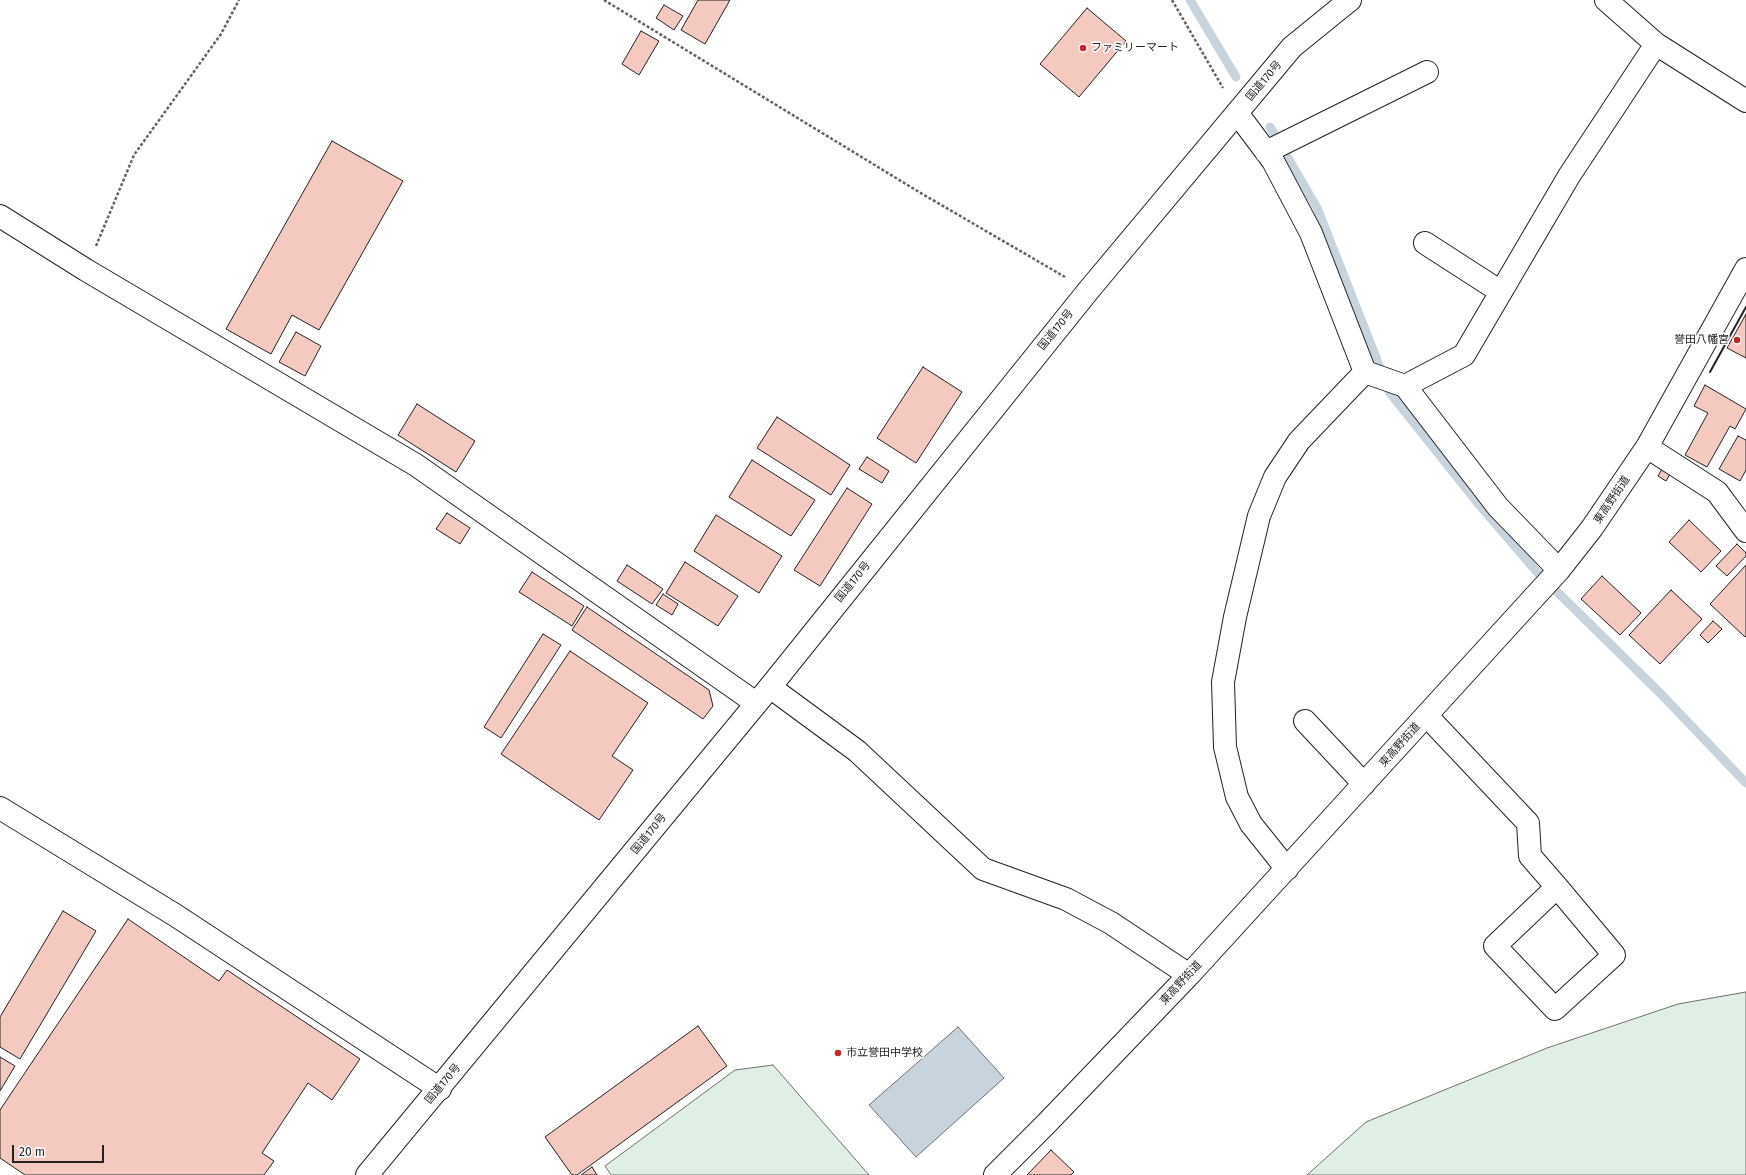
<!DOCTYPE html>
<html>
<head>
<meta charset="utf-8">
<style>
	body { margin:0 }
	#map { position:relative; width:1746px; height:1175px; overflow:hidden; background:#fff; font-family:"Fira Sans",sans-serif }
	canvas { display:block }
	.scale { position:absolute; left:12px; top:1145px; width:92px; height:18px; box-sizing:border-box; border:2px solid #222; border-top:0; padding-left:5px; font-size:12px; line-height:14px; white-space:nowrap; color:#222; -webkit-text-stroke:3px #fff; paint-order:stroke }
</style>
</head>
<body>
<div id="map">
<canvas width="1746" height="1175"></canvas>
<div class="scale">20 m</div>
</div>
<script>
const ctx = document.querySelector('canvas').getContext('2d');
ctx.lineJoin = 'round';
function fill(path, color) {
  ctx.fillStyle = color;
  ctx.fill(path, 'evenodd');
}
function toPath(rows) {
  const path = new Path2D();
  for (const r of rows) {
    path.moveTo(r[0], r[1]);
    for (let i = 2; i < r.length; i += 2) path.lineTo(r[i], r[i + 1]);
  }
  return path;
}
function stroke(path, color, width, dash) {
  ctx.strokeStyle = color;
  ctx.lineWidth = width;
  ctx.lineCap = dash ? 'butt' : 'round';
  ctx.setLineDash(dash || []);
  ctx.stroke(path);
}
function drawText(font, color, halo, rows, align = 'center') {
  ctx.font = font + ' "Fira Sans","Noto Sans JP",sans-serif';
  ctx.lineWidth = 3;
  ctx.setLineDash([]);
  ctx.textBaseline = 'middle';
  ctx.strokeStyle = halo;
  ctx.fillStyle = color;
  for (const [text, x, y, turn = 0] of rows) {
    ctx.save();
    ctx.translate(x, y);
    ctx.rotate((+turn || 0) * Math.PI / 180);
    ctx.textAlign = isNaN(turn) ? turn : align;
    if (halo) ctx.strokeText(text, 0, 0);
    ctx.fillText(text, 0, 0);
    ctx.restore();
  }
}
const green = toPath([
	[1746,992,1746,1175,1307,1175,1366,1122,1547,1048,1678,1004,1746,992],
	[773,1065,869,1175,611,1175,605,1166,735,1070,773,1065]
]);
fill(green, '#e0efe3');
stroke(green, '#6f6f6f', 1);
const water = toPath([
	[958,1027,1004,1078,916,1157,869,1105,958,1027]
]);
fill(water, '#c7d3dd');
stroke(water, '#6f6f6f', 1);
stroke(toPath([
	[1190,0,1236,77],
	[1270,127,1317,208,1390,393,1477,502,1537,572,1661,694,1746,783]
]), '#c7d3dd', 9);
const building = toPath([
	[698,0,730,0,705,44,681,30,698,0],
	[664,5,683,16,674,30,656,18,664,5],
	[1087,8,1126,41,1079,97,1040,64,1087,8],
	[641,31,659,41,639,75,622,64,641,31],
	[332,141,403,181,319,330,292,315,271,354,226,329,332,141],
	[1746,314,1746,358,1727,348,1746,314],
	[296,332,321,346,305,376,279,362,296,332],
	[923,367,962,392,916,463,877,438,923,367],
	[1705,385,1746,409,1735,429,1730,426,1707,467,1685,455,1708,413,1694,406,1705,385],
	[417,404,475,441,456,472,398,435,417,404],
	[777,417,850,465,831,495,757,448,777,417],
	[1738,436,1746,440,1746,470,1740,481,1719,469,1738,436],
	[867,457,889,471,882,483,859,469,867,457],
	[752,460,815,500,791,536,729,497,752,460],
	[1662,469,1670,474,1666,481,1658,476,1662,469],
	[847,488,872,504,820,586,794,570,847,488],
	[447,513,470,528,460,544,436,529,447,513],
	[716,515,782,556,759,593,694,551,716,515],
	[1689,520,1721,551,1701,572,1669,542,1689,520],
	[1737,544,1746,553,1746,556,1727,576,1716,566,1737,544],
	[685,562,738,596,718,626,666,593,685,562],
	[627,565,663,589,652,604,617,581,627,565],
	[1746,565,1746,636,1745,637,1710,604,1746,565],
	[532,572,584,606,572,626,519,592,532,572],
	[1602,576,1641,613,1620,635,1581,599,1602,576],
	[1671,590,1702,619,1660,664,1629,635,1671,590],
	[663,594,678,604,672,615,656,605,663,594],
	[587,607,709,690,713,706,703,719,572,630,587,607],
	[1713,621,1722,629,1708,643,1700,635,1713,621],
	[543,634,561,645,501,738,484,727,543,634],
	[570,651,648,703,612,756,633,770,599,820,501,754,570,651],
	[63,911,96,931,20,1059,0,1047,0,1017,63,911],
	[128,919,219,981,227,970,360,1059,332,1100,308,1083,262,1153,274,1161,264,1175,25,1175,0,1158,0,1110,128,919],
	[698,1026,727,1066,577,1175,572,1175,545,1137,698,1026],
	[0,1057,15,1066,0,1091,0,1057],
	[1051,1150,1074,1172,1071,1175,1027,1175,1051,1150],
	[592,1167,597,1175,581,1175,592,1167]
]);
fill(building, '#f3c9c0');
stroke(building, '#222', 1);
const minor = toPath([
	[1606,0,1656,44,1746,101],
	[1237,113,1273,161,1311,233,1365,372],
	[1266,152,1427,72],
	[0,216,86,270,416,465,756,703],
	[1425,243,1501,292],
	[1405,386,1498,507,1559,570],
	[1647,447,1717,492,1746,531],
	[770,687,857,751,983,869,1066,899,1111,923,1189,975],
	[1427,716,1528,823,1530,856,1557,887,1614,955,1555,1009,1495,946,1557,887],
	[1305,721,1364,784],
	[0,808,175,915,440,1089],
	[1287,869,1251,824,1237,797,1225,747,1223,682,1235,617,1259,516,1275,477,1299,441,1365,372,1405,386,1464,355,1569,176,1656,44],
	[995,1175,1047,1123,1189,975,1559,570,1592,528,1647,447,1746,269]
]);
const highway = toPath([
	[367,1175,770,687,1088,291,1292,47,1350,0]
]);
stroke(minor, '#222', 24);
stroke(highway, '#222', 24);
stroke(toPath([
	[604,0,919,192,1065,277],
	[1172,0,1223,88],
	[96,246,134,155,221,34,239,0]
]), '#646464', 2.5, [3, 2]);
stroke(minor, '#fff', 22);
stroke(highway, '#fff', 22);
stroke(toPath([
	[1710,372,1746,307]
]), '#222', 2);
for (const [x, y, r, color] of [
	[1083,48,4,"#c62828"],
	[1737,340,4,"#c62828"],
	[838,1053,4,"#c62828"]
]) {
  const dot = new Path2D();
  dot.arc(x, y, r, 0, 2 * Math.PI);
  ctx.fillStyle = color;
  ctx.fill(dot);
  stroke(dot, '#fff', 1.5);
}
drawText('11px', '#222', '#fff', [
	["ファミリーマート",1091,48],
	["誉田八幡宮",1729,340,"right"],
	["市立誉田中学校",846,1053]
], 'left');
drawText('11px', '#222', '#fff', [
	["国道170号",1264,81,-50],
	["国道170号",1056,330,-51],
	["東高野街道",1612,500,-56],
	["国道170号",853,582,-51],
	["東高野街道",1400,745,-48],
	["国道170号",649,834,-51],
	["東高野街道",1181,983,-47],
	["国道170号",443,1084,-50]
]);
</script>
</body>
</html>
